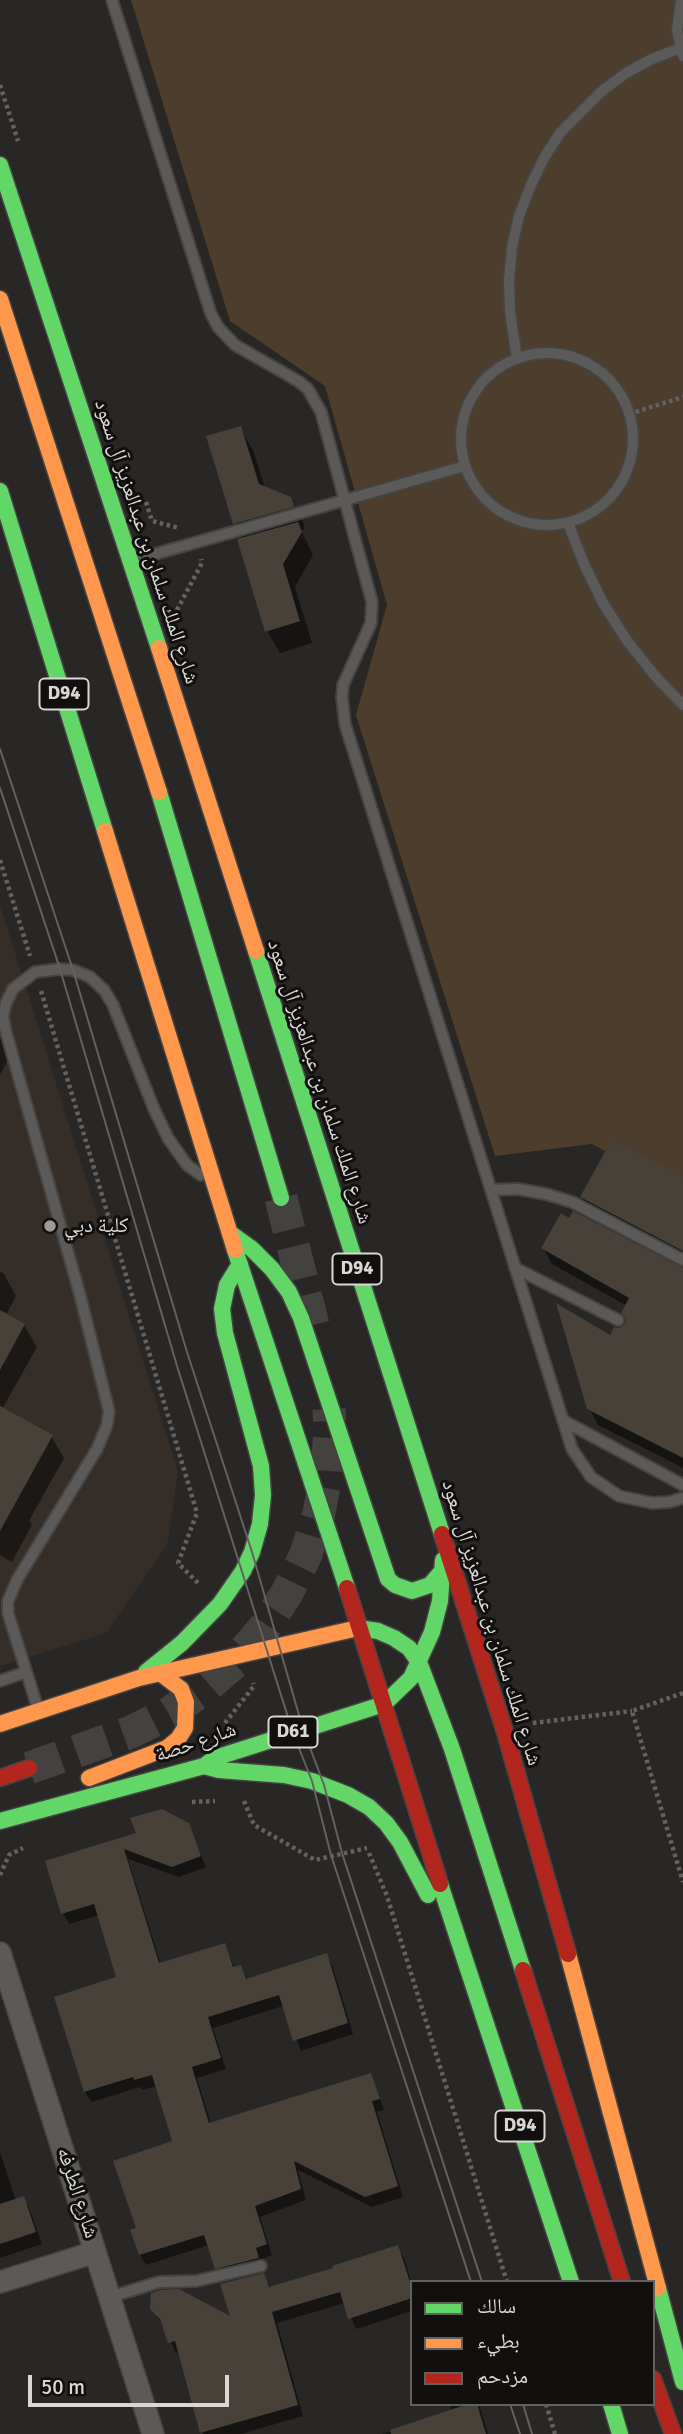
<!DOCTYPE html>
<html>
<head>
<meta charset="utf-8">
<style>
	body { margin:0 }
	#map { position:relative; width:683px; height:2434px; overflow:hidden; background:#292725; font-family:Signika,"Noto Naskh Arabic",sans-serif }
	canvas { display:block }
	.legend { position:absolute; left:410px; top:2280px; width:245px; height:126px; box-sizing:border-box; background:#11100e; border:2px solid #61605e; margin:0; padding:9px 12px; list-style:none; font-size:21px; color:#dad8d5 }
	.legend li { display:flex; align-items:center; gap:14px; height:35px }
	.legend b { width:35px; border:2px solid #61605e }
	.scale { position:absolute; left:28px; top:2375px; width:201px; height:32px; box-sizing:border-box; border:4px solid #dad8d5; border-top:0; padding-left:9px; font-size:21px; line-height:24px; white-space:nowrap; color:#dad8d5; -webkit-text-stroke:5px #11100e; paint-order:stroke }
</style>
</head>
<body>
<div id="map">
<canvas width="683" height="2434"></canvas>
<ul class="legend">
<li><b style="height:9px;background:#63d668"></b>سالك</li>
<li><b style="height:9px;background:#ff974d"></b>بطيء</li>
<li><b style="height:9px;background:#b3261e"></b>مزدحم</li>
</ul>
<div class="scale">50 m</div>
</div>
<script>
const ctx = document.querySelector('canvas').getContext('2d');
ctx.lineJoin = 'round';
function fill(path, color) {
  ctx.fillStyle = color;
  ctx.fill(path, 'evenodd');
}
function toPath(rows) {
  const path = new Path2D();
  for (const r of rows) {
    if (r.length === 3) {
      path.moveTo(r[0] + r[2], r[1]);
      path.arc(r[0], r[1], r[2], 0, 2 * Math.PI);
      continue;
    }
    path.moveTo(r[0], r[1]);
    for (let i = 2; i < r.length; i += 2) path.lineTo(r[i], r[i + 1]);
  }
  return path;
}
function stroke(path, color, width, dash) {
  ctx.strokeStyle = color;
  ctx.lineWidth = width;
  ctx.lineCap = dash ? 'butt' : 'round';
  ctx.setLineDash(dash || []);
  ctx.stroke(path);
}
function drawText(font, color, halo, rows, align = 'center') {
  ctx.font = font + ' Signika,"Noto Naskh Arabic",sans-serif';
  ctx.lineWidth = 6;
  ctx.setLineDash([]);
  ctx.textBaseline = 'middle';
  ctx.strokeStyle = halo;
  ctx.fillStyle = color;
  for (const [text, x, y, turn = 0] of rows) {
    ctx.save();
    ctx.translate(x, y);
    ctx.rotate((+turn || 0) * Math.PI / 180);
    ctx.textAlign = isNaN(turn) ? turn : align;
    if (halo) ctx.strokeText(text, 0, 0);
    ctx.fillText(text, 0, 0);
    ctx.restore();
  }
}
fill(toPath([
	[0,905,178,1472,167,1545,106,1633,0,1666]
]), '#352e28');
fill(toPath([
	[131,0,683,0,683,1193,592,1144,495,1156,356,715,387,605,325,386,230,321]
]), '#4d3d2c');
fill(toPath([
	[240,428,253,450,265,488,289,498,303,521,305,529,301,530,313,555,295,587,312,643,280,653,267,631,243,539,234,523],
	[0,1030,7,1042,10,1056,0,1075],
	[683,1179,683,1261,591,1213,582,1197],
	[543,1248,683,1269,683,1468,598,1425,589,1408,611,1338,626,1325,627,1306,552,1264],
	[0,1272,4,1274,16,1296,6,1315,24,1325,37,1347,2,1409,51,1436,64,1458,29,1521,32,1525,12,1562,0,1555],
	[188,1825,206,1867,179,1877,128,1859,161,1965,224,1945,235,1968,241,1967,248,1980,326,1955,332,1965,353,2034,301,2051,283,2006,213,2028,226,2069,197,2078,211,2124,371,2075,384,2110,377,2112,403,2197,372,2207,298,2170,306,2200,260,2217,272,2255,261,2259,264,2269,223,2279,209,2245,146,2265,140,2255,132,2231,138,2229,174,2142,157,2086,142,2090,140,2087,92,2102,85,2092,119,1978,99,1915,69,1924,63,1913,47,1863],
	[0,2152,16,2201,24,2198,30,2210,42,2244,0,2258],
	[397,2247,404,2258,412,2284,412,2311,356,2329,345,2303,277,2323,303,2416,241,2434,203,2434,180,2352,176,2353,164,2326,152,2309,233,2320,263,2275,271,2289,335,2270],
	[450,2404,479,2404,488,2434,382,2434,452,2411]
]), '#0007');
fill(toPath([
	[241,426,259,484,291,497,294,507,233,524,206,436],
	[298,522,302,532,283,564,300,621,265,632,237,539],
	[612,1139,683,1177,683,1251,580,1197],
	[573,1211,683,1268,683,1458,587,1409,556,1303,610,1335,614,1327,619,1328,625,1324,626,1319,621,1313,629,1298,541,1248,561,1213,569,1218],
	[0,1310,25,1324,0,1370],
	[0,1406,53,1435,0,1531],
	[162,1809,189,1823,201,1856,172,1867,124,1849,159,1963,225,1943,233,1967,241,1965,246,1979,327,1953,348,2023,293,2041,279,1995,208,2017,221,2058,192,2067,209,2123,371,2073,380,2099,372,2101,398,2186,365,2197,294,2161,301,2189,255,2206,267,2244,256,2248,259,2258,215,2269,204,2235,139,2255,130,2230,136,2228,113,2161,172,2141,152,2075,134,2080,133,2077,84,2092,54,1997,116,1977,94,1904,61,1914,45,1861,136,1833,130,1818],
	[24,2196,36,2232,0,2244,0,2204],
	[398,2245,412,2288,412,2298,348,2319,340,2292,272,2312,298,2405,200,2433,175,2341,168,2343,160,2319,150,2309,151,2293,160,2290,179,2289,230,2316,220,2284,264,2273,269,2287,333,2268,332,2266],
	[468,2404,477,2404,486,2434,391,2434,390,2430]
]), '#47413a');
stroke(toPath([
	[281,1198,313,1325],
	[29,1768,131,1732,169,1713,204,1689,236,1661,264,1628,287,1593,306,1554,319,1513,327,1471,330,1429,329,1409]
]), '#44423f', 33, [33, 17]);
const lane = toPath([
	[112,0,211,314,218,327,235,345,298,381,308,389,321,412,372,602,371,623,343,685,342,697,345,724,572,1449,591,1477,619,1496,652,1503,669,1502,683,1498],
	[681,0,677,30,683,56],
	[547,439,86],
	[517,359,510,312,509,280,512,247,519,216,531,185,544,158,560,133,602,91,626,73,652,59,680,48],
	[568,523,584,564,604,605,628,642,656,677,683,705],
	[134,560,465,466],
	[491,1190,518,1189,546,1194,572,1202,683,1260],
	[515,1268,618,1320],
	[564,1421,683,1485],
	[0,1681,26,1672],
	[38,1709,8,1613,8,1601,17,1580,97,1449,107,1425,109,1411,80,1295,6,1032,3,1017,6,1003,13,989,35,972,60,969,73,970,90,977,104,990,113,1005,154,1109,168,1138,187,1165,201,1175],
	[110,2297,159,2282,196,2281,261,2266]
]);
const street = toPath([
	[0,1953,153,2434],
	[0,2282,95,2252]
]);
const fast = toPath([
	[0,165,159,648],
	[0,491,105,831],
	[159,792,281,1198],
	[256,951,442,1534],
	[230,1233,252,1249,272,1269,289,1292,301,1318,388,1579,395,1585,412,1591,430,1585,443,1570],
	[235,1250,347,1588],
	[358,1628,378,1631,394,1638,409,1648,419,1662,452,1749,523,1970],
	[146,1672,182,1643,220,1604,243,1571,252,1552,260,1524,263,1495,261,1466,225,1333,222,1309,227,1285,240,1264],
	[204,1766,219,1770,284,1775,312,1781,348,1795,369,1807,386,1823,400,1842,428,1895],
	[0,1821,204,1766,215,1758,384,1704,411,1678,432,1632,440,1601,443,1560],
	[440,1884,571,2282],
	[658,2288,683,2382],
	[611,2404,620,2434]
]);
const slow = toPath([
	[0,299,159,792],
	[159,648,256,951],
	[105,831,235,1250],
	[0,1724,139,1678,358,1628],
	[89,1778,167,1748,178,1739,185,1728,186,1702,181,1689,160,1673],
	[568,1954,658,2288]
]);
const jam = toPath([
	[442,1534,505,1732,568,1954],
	[347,1588,440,1884],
	[0,1778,29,1768],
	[523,1970,622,2282],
	[653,2379,673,2434]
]);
stroke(lane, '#454442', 14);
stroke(street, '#454442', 24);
stroke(fast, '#454442', 19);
stroke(slow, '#454442', 19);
stroke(jam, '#454442', 19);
stroke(toPath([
	[0,85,18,141],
	[629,414,683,397],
	[146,502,152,521,179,528],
	[177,610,202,563,201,559],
	[0,860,30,956],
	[41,991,197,1513,178,1563,199,1584],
	[683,1693,632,1711,683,1882],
	[225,1723,254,1686,253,1683],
	[533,1723,632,1711],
	[244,1801,254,1825,315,1860,367,1848],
	[192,1802,215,1801],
	[369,1853,387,1896,507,2282],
	[0,1875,9,1855,23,1848],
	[546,2404,555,2434]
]), '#636260', 4.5, [3.5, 3.5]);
stroke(lane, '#5b5a58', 10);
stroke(street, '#5b5a58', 21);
stroke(fast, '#63d668', 16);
stroke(slow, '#ff974d', 16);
stroke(jam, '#b3261e', 16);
stroke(toPath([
	[0,749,73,970,187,1352,252,1552,303,1729,324,1785,342,1853,482,2282],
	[0,788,60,969,177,1366,293,1733,312,1781,331,1855,471,2282],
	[510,2404,520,2434],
	[523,2404,532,2434]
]), '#636260', 2);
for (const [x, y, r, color] of [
	[50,1226,7,"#9c9a97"]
]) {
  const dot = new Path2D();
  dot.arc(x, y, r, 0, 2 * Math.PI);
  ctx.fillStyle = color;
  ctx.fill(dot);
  stroke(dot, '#11100e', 2.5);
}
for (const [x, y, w] of [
	[64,694,49],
	[357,1269,49],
	[293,1732,49],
	[520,2126,49]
]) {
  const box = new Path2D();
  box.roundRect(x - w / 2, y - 15.5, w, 31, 5);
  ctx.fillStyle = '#11100e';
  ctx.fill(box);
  stroke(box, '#dad8d5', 2);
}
drawText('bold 19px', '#dad8d5', null, [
	["D94",64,694],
	["D94",357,1269],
	["D61",293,1732],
	["D94",520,2126]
]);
drawText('21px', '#dad8d5', '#11100e', [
	["شارع الملك سلمان بن عبدالعزيز آل سعود",146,542,72],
	["شارع الملك سلمان بن عبدالعزيز آل سعود",319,1082,72],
	["شارع الملك سلمان بن عبدالعزيز آل سعود",491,1623,73],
	["شارع حصة",196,1743,-19],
	["شارع الطرفه",77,2193,72]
]);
drawText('21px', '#dad8d5', '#11100e', [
	["كلية دبي",64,1226]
], 'left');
</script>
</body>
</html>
